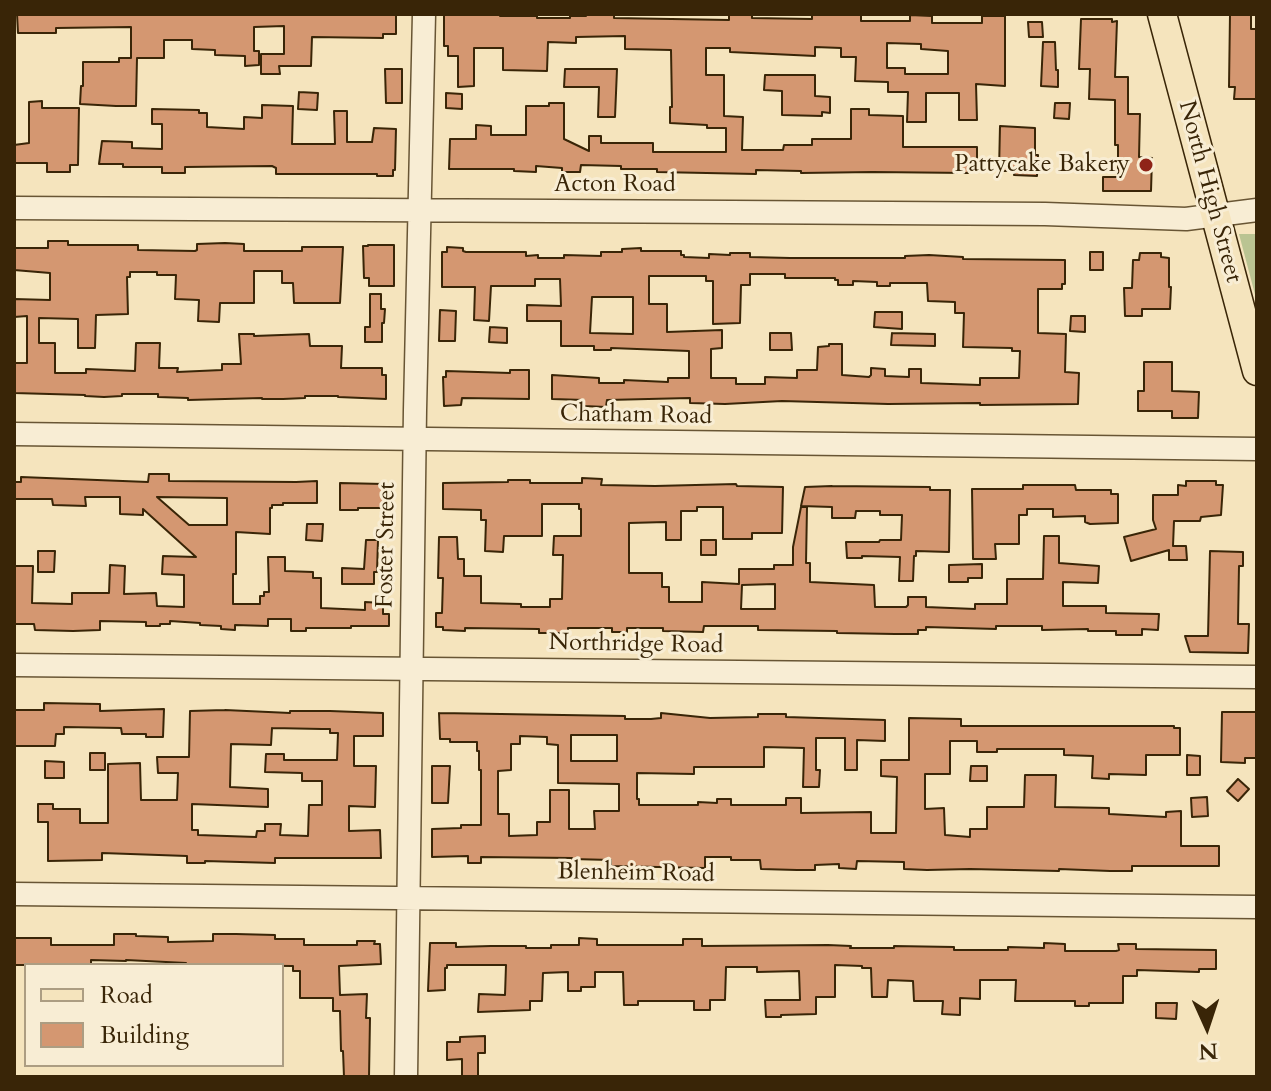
<!DOCTYPE html>
<html>
<head>
<meta charset="utf-8">
<style>
	body { margin:0 }
	#map { position:relative; width:1271px; height:1091px; overflow:hidden; background:#f5e4bd; font-family:Cardo,serif }
	canvas { display:block }
	.frame { position:absolute; inset:0; border:16px solid #392507; pointer-events:none }
	.legend { position:absolute; left:24px; top:963px; width:260px; height:104px; box-sizing:border-box; background:#f8edd4; border:2px solid #ac9d82; margin:0; padding:10px 14px; list-style:none; font-size:24px; color:#392507 }
	.legend li { display:flex; align-items:center; gap:16px; height:40px }
	.legend b { width:40px; border:2px solid #ac9d82 }
	.north { position:absolute; left:1167px; top:987px; width:80px; height:80px; -webkit-text-stroke:6px #f8edd4; paint-order:stroke; rotate:177deg; font-size:22px; font-weight:700; line-height:32px; text-align:center; color:#392507 }
	.north::after { content:''; display:block; margin:auto; width:28px; height:36px; background:#392507; clip-path:polygon(50% 0,100% 100%,50% 72%,0 100%) }
</style>
</head>
<body>
<div id="map">
<canvas width="1271" height="1091"></canvas>
<div class="frame"></div>
<ul class="legend">
<li><b style="height:10px;background:#f5e4bd"></b>Road</li>
<li><b style="height:22px;background:#d49771"></b>Building</li>
</ul>
<div class="north">N</div>
</div>
<script>
const ctx = document.querySelector('canvas').getContext('2d');
ctx.lineJoin = 'round';
function fill(path, color) {
  ctx.fillStyle = color;
  ctx.fill(path, 'evenodd');
}
function toPath(rows) {
  const path = new Path2D();
  for (const r of rows) {
    path.moveTo(r[0], r[1]);
    for (let i = 2; i < r.length; i += 2) path.lineTo(r[i], r[i + 1]);
  }
  return path;
}
function stroke(path, color, width, dash) {
  ctx.strokeStyle = color;
  ctx.lineWidth = width;
  ctx.lineCap = dash ? 'butt' : 'round';
  ctx.setLineDash(dash || []);
  ctx.stroke(path);
}
function drawText(font, color, halo, rows, align = 'center') {
  ctx.font = font + ' Cardo,serif';
  ctx.lineWidth = 6;
  ctx.setLineDash([]);
  ctx.textBaseline = 'middle';
  ctx.strokeStyle = halo;
  ctx.fillStyle = color;
  for (const [text, x, y, turn = 0] of rows) {
    ctx.save();
    ctx.translate(x, y);
    ctx.rotate((+turn || 0) * Math.PI / 180);
    ctx.textAlign = isNaN(turn) ? turn : align;
    if (halo) ctx.strokeText(text, 0, 0);
    ctx.fillText(text, 0, 0);
    ctx.restore();
  }
}
fill(toPath([
	[1239,234,1257,234,1257,302]
]), '#bac492');
const building = toPath([
	[17,14,396,14,396,34,383,34,383,38,312,37,311,66,279,66,280,74,261,74,261,54,284,54,284,26,254,27,254,51,259,51,259,65,245,66,245,56,215,55,215,50,192,49,192,40,164,40,164,58,137,58,136,106,116,106,80,104,81,86,83,86,83,62,119,62,119,58,131,58,131,27,56,28,56,33,18,33,17,14],
	[444,14,500,14,500,16,537,16,537,18,570,18,570,16,586,16,586,14,614,14,614,18,729,20,729,14,752,14,752,18,812,19,812,14,861,14,861,21,910,21,910,15,932,16,932,23,982,23,982,16,1005,16,1005,86,976,84,977,120,959,120,959,93,926,93,926,122,907,122,908,92,888,92,888,82,855,81,856,57,841,57,841,48,815,47,815,56,730,52,730,48,706,48,706,75,724,75,724,116,743,117,742,150,783,150,784,145,812,145,812,139,851,139,851,109,869,109,869,115,903,116,903,147,977,147,977,171,968,171,968,173,873,172,801,173,801,171,756,170,756,174,657,172,657,169,621,169,621,166,581,165,580,172,562,172,562,168,536,166,536,172,514,171,514,169,449,169,450,139,476,139,476,125,491,126,491,135,526,135,526,106,549,106,549,103,564,103,564,139,589,151,589,136,601,136,601,143,653,143,653,152,726,152,726,128,707,128,707,125,670,123,670,107,672,107,671,50,625,49,625,36,576,37,576,43,548,42,547,71,503,70,503,48,474,48,474,86,458,87,458,56,448,56,448,46,444,46,444,14],
	[887,43,921,44,921,49,948,51,948,74,905,74,905,68,887,68,887,43],
	[1230,14,1251,14,1251,29,1257,29,1257,99,1234,99,1235,87,1229,87,1230,14],
	[1081,19,1112,19,1112,22,1117,21,1115,77,1128,77,1128,114,1140,114,1139,157,1152,158,1151,191,1103,191,1103,177,1118,177,1118,145,1115,145,1115,100,1089,99,1090,69,1079,69,1081,19],
	[1028,22,1042,22,1043,37,1029,37,1028,22],
	[1043,42,1055,42,1056,70,1058,70,1058,87,1041,86,1043,42],
	[385,69,402,69,402,103,386,103,385,69],
	[565,69,617,69,615,117,598,117,599,87,564,87,565,69],
	[765,75,815,75,815,96,830,97,830,113,822,112,822,116,782,115,782,91,764,90,765,75],
	[299,92,318,93,317,110,298,109,299,92],
	[446,93,462,94,462,109,446,108,446,93],
	[42,101,42,108,79,108,78,165,70,165,70,172,47,172,47,163,14,163,14,145,29,143,29,102,42,101],
	[1055,103,1070,103,1069,119,1054,118,1055,103],
	[262,105,293,106,292,144,335,144,334,111,347,111,347,142,372,142,374,128,396,129,395,170,393,170,393,176,377,176,377,174,276,174,276,168,272,166,185,167,185,173,162,173,162,167,123,167,123,164,99,164,102,141,132,142,132,148,162,149,162,124,152,124,152,109,199,110,199,113,207,113,207,127,244,129,244,117,262,118,262,105],
	[1000,126,1035,128,1035,155,1038,155,1037,176,1014,175,1015,171,999,171,1000,126],
	[48,241,68,241,68,245,138,245,138,250,195,251,197,250,197,244,225,243,244,244,244,251,302,251,302,247,343,247,340,303,294,303,293,283,282,283,282,271,254,271,254,303,220,303,219,322,198,321,199,300,175,299,176,275,157,275,157,272,130,272,130,277,127,277,128,314,96,315,95,348,78,348,78,319,39,318,39,343,55,343,55,373,86,373,86,369,135,371,136,343,160,343,159,368,178,368,177,372,222,370,222,364,241,364,239,334,254,334,254,336,309,334,310,346,342,346,341,368,382,368,382,375,386,375,386,399,338,397,338,396,305,396,305,398,283,399,262,399,262,398,188,400,188,398,158,397,158,394,122,394,122,396,104,397,85,396,85,395,14,393,14,363,27,363,27,316,14,317,14,299,50,300,50,273,14,270,14,248,48,248,48,241],
	[368,245,394,245,394,286,369,286,369,278,364,278,363,246,368,246,368,245],
	[447,247,463,248,463,251,466,252,526,252,526,256,538,255,538,258,564,258,564,255,601,256,601,252,622,252,622,249,641,248,641,251,681,251,681,255,684,255,684,257,709,258,709,254,730,255,730,253,750,253,750,257,790,258,905,258,905,256,929,255,963,257,963,259,1065,260,1065,284,1062,284,1062,289,1038,289,1038,333,1066,334,1065,372,1079,373,1078,404,980,405,980,403,888,404,782,401,725,404,690,403,690,398,607,400,606,407,583,406,584,400,552,399,552,375,599,378,599,383,624,383,624,380,668,382,668,378,689,378,689,351,611,348,611,350,594,350,594,346,561,346,561,321,527,321,527,305,561,306,560,279,535,279,535,286,491,286,489,321,474,320,475,287,442,287,442,252,447,252,447,247],
	[750,274,785,274,785,278,835,278,835,280,838,280,838,285,853,285,853,281,877,282,877,286,890,286,890,283,927,283,928,301,955,302,955,313,964,313,963,347,1012,348,1012,351,1020,351,1019,378,980,378,980,385,921,383,921,369,909,369,909,377,885,376,885,369,871,368,871,375,869,377,842,375,842,344,829,344,829,346,818,347,817,370,797,370,797,378,765,377,765,384,736,384,736,378,711,378,711,349,722,348,722,330,667,332,667,304,649,304,649,276,706,276,706,281,713,281,713,324,740,323,741,285,750,285,750,274],
	[592,297,633,297,633,334,590,333,592,297],
	[1090,252,1103,252,1103,270,1090,270,1090,252],
	[1140,253,1161,253,1161,257,1169,258,1169,287,1171,287,1170,309,1142,309,1142,316,1125,316,1124,288,1132,288,1133,260,1139,260,1140,253],
	[370,294,381,294,381,309,385,309,384,323,382,323,382,342,365,342,365,327,370,327,370,294],
	[440,310,456,311,455,341,439,341,440,310],
	[875,312,902,312,902,329,874,327,875,312],
	[1071,316,1085,316,1085,332,1070,331,1071,316],
	[490,327,507,328,507,343,489,342,490,327],
	[770,333,791,333,792,350,770,350,770,333],
	[892,333,935,334,935,346,891,345,892,333],
	[1144,362,1172,362,1172,391,1199,392,1198,418,1172,418,1172,411,1138,411,1138,391,1144,391,1144,362],
	[510,370,529,370,529,399,462,398,461,405,444,406,443,377,446,377,446,371,510,373,510,370],
	[149,474,169,474,169,481,296,482,317,481,317,503,283,503,283,505,272,505,272,508,270,508,270,534,236,532,236,574,233,574,233,604,260,604,260,596,264,596,264,592,269,592,268,557,285,557,285,571,313,572,313,578,321,578,321,608,365,610,365,602,383,603,383,614,389,614,389,626,351,626,351,628,306,628,306,631,291,631,291,619,268,619,268,626,235,625,235,630,221,629,221,626,200,625,200,623,170,621,170,624,160,624,160,626,146,626,146,622,100,621,100,630,73,631,35,630,34,624,14,624,14,566,33,566,32,603,72,604,72,593,109,593,110,565,125,566,124,594,156,593,157,606,184,607,184,575,162,574,163,556,196,557,143,509,143,515,120,514,120,497,85,497,86,506,53,505,52,499,14,499,14,482,21,482,21,477,148,482,149,474],
	[157,497,227,498,227,525,189,525,157,497],
	[582,478,602,479,601,485,655,486,736,484,737,486,783,487,782,533,752,533,752,539,723,539,723,507,697,507,697,511,681,511,681,540,666,540,666,522,629,523,629,573,662,573,662,587,669,587,669,602,702,602,702,582,739,584,739,569,774,569,774,565,793,565,793,547,801,507,807,507,806,563,810,563,810,582,874,585,875,607,906,607,908,605,908,597,926,597,926,607,975,609,975,604,1007,604,1007,579,1043,579,1044,536,1059,536,1059,563,1099,566,1098,583,1063,582,1063,606,1106,606,1106,613,1159,614,1158,630,1142,629,1142,635,1116,635,1116,631,1088,631,1088,629,1042,630,1042,626,996,626,996,629,926,627,926,630,918,630,918,634,895,634,837,633,837,631,758,630,758,626,704,626,703,632,663,631,663,628,627,628,627,632,612,632,612,628,568,628,568,633,539,633,539,629,465,628,465,631,443,630,443,627,436,627,436,613,442,613,443,578,438,578,439,537,457,537,458,559,464,559,464,576,481,576,481,603,521,604,521,607,550,607,550,599,562,599,563,555,553,555,554,536,581,536,581,509,579,509,579,504,542,504,542,536,504,536,503,552,485,551,486,520,481,520,481,510,443,509,443,483,508,482,508,480,530,480,530,483,582,483,582,478],
	[775,584,775,609,741,609,742,585,775,584],
	[1186,481,1216,481,1216,485,1223,485,1221,515,1201,517,1200,521,1174,521,1173,546,1186,546,1187,560,1169,560,1169,550,1131,561,1124,537,1156,529,1153,520,1153,495,1178,495,1178,485,1186,486,1186,481],
	[340,483,384,484,384,508,358,508,358,510,340,510,340,483],
	[1023,485,1075,485,1076,490,1111,490,1111,494,1118,494,1118,523,1090,524,1085,522,1085,516,1053,517,1053,509,1027,509,1027,515,1019,515,1019,544,995,544,996,559,973,559,972,489,1023,489,1023,485],
	[832,486,930,487,930,490,950,490,949,552,916,551,916,556,914,556,913,581,899,581,900,557,862,556,862,558,847,558,846,542,879,542,880,540,901,540,902,515,880,515,880,511,856,511,855,518,832,518,832,507,801,506,805,487,832,486],
	[307,524,323,524,322,541,306,540,307,524],
	[366,540,378,540,377,572,374,572,374,584,342,584,342,568,364,569,366,540],
	[701,540,716,540,716,555,701,555,701,540],
	[38,551,55,551,54,572,38,572,38,551],
	[1210,551,1243,552,1243,566,1239,566,1238,624,1249,624,1248,653,1190,652,1185,636,1208,636,1210,551],
	[982,564,982,578,968,578,968,582,949,582,949,565,982,564],
	[44,703,100,704,100,711,164,709,163,737,146,737,146,734,122,734,121,728,64,727,64,734,56,734,55,746,14,746,14,710,44,710,44,703],
	[225,710,290,713,290,711,330,711,383,713,383,736,354,736,354,766,376,766,375,807,349,806,349,831,380,830,381,858,275,858,275,863,205,861,205,863,187,863,187,856,102,853,102,860,48,861,48,822,38,822,38,804,53,804,53,809,80,809,80,823,108,823,108,764,140,763,141,800,177,800,178,773,158,773,157,757,189,757,190,711,225,710],
	[272,728,322,729,330,729,330,733,338,733,337,760,284,760,284,754,266,754,265,772,302,773,302,781,322,781,322,805,309,805,308,836,280,835,281,824,265,824,265,831,257,831,256,837,198,835,198,830,192,830,192,804,268,807,268,789,230,787,231,744,271,745,272,728],
	[1222,712,1257,712,1257,758,1245,758,1245,763,1221,762,1222,712],
	[439,713,625,716,625,719,651,719,661,718,661,713,710,718,758,717,758,714,786,714,786,717,885,720,885,741,857,740,857,770,845,770,845,738,816,738,816,770,820,770,819,787,803,787,804,748,764,747,764,767,694,767,694,774,637,773,637,799,639,799,639,805,698,805,698,802,717,803,717,799,731,799,731,805,786,805,786,798,801,798,801,813,871,812,871,833,896,833,897,777,881,776,881,760,909,760,909,718,961,719,961,726,1174,726,1174,728,1180,728,1180,755,1146,755,1146,775,1109,774,1109,779,1092,778,1093,756,1064,755,1064,749,997,749,997,752,977,752,977,741,950,741,950,774,925,774,925,809,944,808,945,835,970,837,970,829,987,829,987,807,1024,807,1025,775,1056,775,1055,807,1109,808,1109,814,1166,817,1166,812,1181,811,1181,846,1219,846,1219,866,1132,866,1132,871,1110,871,1059,869,1059,871,970,869,927,870,904,869,904,862,857,861,856,869,839,868,839,864,815,865,815,870,797,870,761,869,760,860,731,860,731,857,705,857,705,868,611,866,611,860,572,859,572,858,481,857,481,863,468,863,468,856,432,857,432,829,461,828,461,825,481,825,481,770,479,770,479,751,477,751,477,742,450,742,450,739,440,739,439,713],
	[571,735,617,735,617,761,571,761,571,735],
	[520,736,547,737,547,744,558,745,558,783,619,784,619,811,594,811,595,829,569,829,569,790,550,790,550,822,537,822,537,835,509,836,509,814,498,814,498,771,511,770,511,744,520,744,520,736],
	[90,753,105,753,105,770,90,770,90,753],
	[1187,755,1200,756,1200,775,1187,775,1187,755],
	[45,761,64,762,64,778,45,778,45,761],
	[432,766,450,766,448,803,432,803,432,766],
	[971,766,987,766,987,781,970,781,971,766],
	[1238,779,1249,789,1238,801,1227,791,1238,779],
	[1207,797,1208,816,1192,817,1191,798,1207,797],
	[114,934,136,934,136,936,168,937,168,942,213,941,213,934,236,934,275,935,275,939,304,939,304,945,357,945,357,941,375,941,374,944,380,944,381,964,339,966,340,995,367,994,366,1018,370,1018,369,1077,344,1077,343,1051,341,1051,340,1011,333,1011,333,998,300,998,300,971,293,971,293,966,186,965,186,963,126,960,126,961,91,960,91,965,14,965,14,938,51,938,51,945,114,945,114,934],
	[579,938,597,939,597,945,683,945,683,939,702,939,702,946,828,945,851,946,850,948,894,948,894,946,954,947,954,950,1008,950,1008,947,1044,948,1044,943,1065,944,1065,951,1116,951,1119,950,1118,944,1136,944,1136,949,1216,950,1216,969,1199,969,1199,972,1137,970,1137,976,1123,976,1123,1003,1089,1003,1089,1006,1075,1006,1075,1001,1015,1001,1016,980,980,980,980,999,960,998,960,1015,942,1014,943,1001,914,1001,913,981,888,980,887,997,872,997,871,968,862,968,862,966,835,965,835,997,816,997,816,1014,781,1015,781,1017,766,1017,765,1000,800,1000,799,971,757,972,757,967,726,967,725,1000,710,1000,710,1010,694,1010,694,1001,638,1001,638,1005,624,1005,623,972,595,972,595,987,581,987,581,991,568,991,568,972,543,973,542,1001,530,1001,530,1010,478,1012,479,994,505,995,506,965,447,965,447,968,445,968,445,990,428,991,430,943,456,943,456,947,491,946,526,946,526,948,551,948,551,945,579,945,579,938],
	[1156,1003,1177,1003,1176,1019,1156,1018,1156,1003],
	[485,1036,485,1053,478,1053,478,1077,462,1077,462,1059,447,1060,447,1042,460,1042,460,1037,485,1036]
]);
fill(building, '#d49771');
stroke(building, '#392507', 2);
const minor = toPath([
	[14,208,731,212,1045,214,1186,219,1257,210],
	[14,434,1257,449],
	[14,665,1257,677],
	[14,894,1257,907],
	[406,1077,415,410,424,14]
]);
const major = toPath([
	[1162,14,1257,371]
]);
stroke(minor, '#685534', 25);
stroke(major, '#392507', 31);
stroke(minor, '#f8edd4', 22);
stroke(major, '#f5e4bd', 28);
for (const [x, y, r, color] of [
	[1146,165,8,"#8f2418"]
]) {
  const dot = new Path2D();
  dot.arc(x, y, r, 0, 2 * Math.PI);
  ctx.fillStyle = color;
  ctx.fill(dot);
  stroke(dot, '#f8edd4', 3);
}
drawText('24px', '#392507', '#f8edd4', [
	["Pattycake Bakery",1130,165]
], 'right');
drawText('24px', '#392507', '#f8edd4', [
	["Acton Road",615,185],
	["North High Street",1209,192,75],
	["Chatham Road",636,416,1],
	["Foster Street",387,545,-89],
	["Northridge Road",636,645,1],
	["Blenheim Road",636,874,1]
]);
</script>
</body>
</html>
